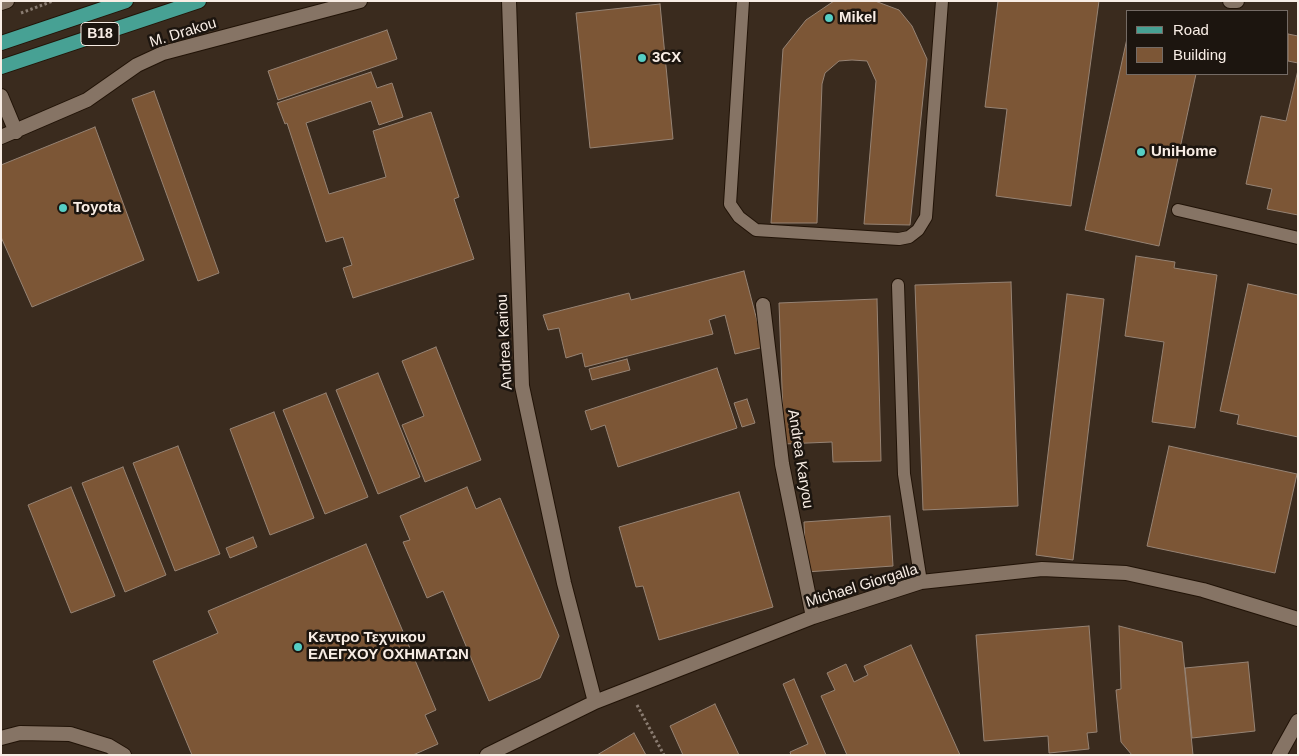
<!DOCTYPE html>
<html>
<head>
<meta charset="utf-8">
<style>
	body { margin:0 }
	#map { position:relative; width:1299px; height:756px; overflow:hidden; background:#3a2b1e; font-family:Helvetica,sans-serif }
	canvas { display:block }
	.frame { position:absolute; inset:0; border:2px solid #f8ede5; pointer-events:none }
	.legend { position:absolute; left:1126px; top:10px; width:162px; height:65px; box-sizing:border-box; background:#1c150f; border:1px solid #746b65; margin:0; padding:6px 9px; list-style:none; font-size:15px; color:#f8ede5 }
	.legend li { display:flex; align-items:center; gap:10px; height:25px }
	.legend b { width:25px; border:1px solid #746b65 }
</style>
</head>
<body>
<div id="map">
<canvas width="1299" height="756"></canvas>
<div class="frame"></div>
<ul class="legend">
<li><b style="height:6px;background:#47a194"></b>Road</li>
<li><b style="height:14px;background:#7c5636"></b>Building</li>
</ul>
</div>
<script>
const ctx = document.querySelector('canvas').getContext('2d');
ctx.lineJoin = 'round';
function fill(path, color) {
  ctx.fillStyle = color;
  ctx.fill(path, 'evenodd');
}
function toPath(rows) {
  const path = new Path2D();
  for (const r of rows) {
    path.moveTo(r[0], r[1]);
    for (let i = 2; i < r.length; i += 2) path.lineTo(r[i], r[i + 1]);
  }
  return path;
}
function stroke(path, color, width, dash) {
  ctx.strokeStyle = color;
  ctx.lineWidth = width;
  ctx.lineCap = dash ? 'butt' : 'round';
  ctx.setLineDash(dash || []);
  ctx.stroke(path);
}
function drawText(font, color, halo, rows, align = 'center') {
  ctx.font = font + ' Helvetica,sans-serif';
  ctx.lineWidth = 5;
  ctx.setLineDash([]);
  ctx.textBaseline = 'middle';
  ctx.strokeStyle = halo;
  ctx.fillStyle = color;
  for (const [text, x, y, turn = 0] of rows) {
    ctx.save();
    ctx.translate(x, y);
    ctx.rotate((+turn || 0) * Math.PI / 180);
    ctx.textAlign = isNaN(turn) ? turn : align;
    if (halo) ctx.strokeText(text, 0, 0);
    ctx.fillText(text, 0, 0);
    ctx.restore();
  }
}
const building = toPath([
	[834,1,875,1,899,10,912,26,927,59,910,225,864,224,876,81,867,61,852,60,839,61,825,73,822,84,817,223,771,223,783,49,806,20,834,1],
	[998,1,1099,1,1071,206,996,196,1007,109,985,107,998,1],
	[660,4,673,139,590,148,576,13,660,4],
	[387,30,397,59,278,100,268,71,387,30],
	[1128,34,1128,74,1196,74,1159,246,1085,230,1128,34],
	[1288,34,1298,36,1298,63,1288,61,1288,34],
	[1298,70,1298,215,1267,209,1272,189,1246,184,1261,116,1286,121,1298,70],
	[371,72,377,88,392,83,403,117,379,125,371,101,306,123,329,194,386,177,373,131,431,112,459,197,454,199,474,259,353,298,343,268,352,265,343,237,326,242,287,123,285,124,277,103,371,72],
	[154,91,219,273,198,281,132,99,154,91],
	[95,127,144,260,32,307,1,237,1,165,95,127],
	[1136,256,1175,262,1174,268,1217,275,1195,428,1152,422,1164,342,1125,336,1136,256],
	[744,271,764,347,735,354,725,315,709,320,713,334,585,367,582,353,566,358,559,328,548,330,543,315,629,293,631,300,744,271],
	[1011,282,1018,506,923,510,915,285,1011,282],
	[1248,284,1298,295,1298,437,1237,424,1239,415,1220,411,1248,284],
	[1067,294,1104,299,1073,560,1036,555,1067,294],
	[877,299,881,461,833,462,832,442,784,444,779,303,877,299],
	[436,347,481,460,425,482,402,425,424,416,402,361,436,347],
	[627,359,630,370,592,380,589,369,627,359],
	[717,368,737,428,618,467,605,425,591,430,585,411,717,368],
	[378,373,420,477,378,494,336,390,378,373],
	[326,393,368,497,325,514,283,410,326,393],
	[747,399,755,423,742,427,734,403,747,399],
	[274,412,314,518,270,535,230,429,274,412],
	[178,446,220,554,175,571,133,463,178,446],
	[1169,446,1297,474,1275,573,1147,546,1169,446],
	[123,467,166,575,125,592,82,483,123,467],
	[71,487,115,596,71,613,28,505,71,487],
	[467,487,476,509,500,498,559,636,540,678,489,701,443,591,427,598,403,542,410,540,400,516,467,487],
	[739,492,773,607,659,640,643,586,636,587,619,527,739,492],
	[890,516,893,566,806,572,804,522,890,516],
	[253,537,257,547,230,558,226,548,253,537],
	[366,544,436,710,425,715,438,744,413,755,192,755,153,661,218,633,208,611,366,544],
	[1089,626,1097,732,1087,733,1089,749,1049,753,1048,736,984,741,976,635,1089,626],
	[1119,626,1182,642,1193,755,1132,755,1121,742,1116,690,1121,689,1119,626],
	[911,645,960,755,847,755,821,696,835,690,827,673,846,664,854,682,868,675,864,666,911,645],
	[1248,662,1255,731,1192,738,1185,668,1248,662],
	[794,679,826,755,791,755,790,752,808,744,783,684,794,679],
	[715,704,739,755,683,755,670,726,715,704],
	[634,733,646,755,597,755,634,733]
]);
fill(building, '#7c5636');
stroke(building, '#968374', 1);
const service = toPath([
	[743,1,730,204,739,217,756,230,899,239,909,237,918,230,926,217,942,1],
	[1178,210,1298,238],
	[898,285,904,474,921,582]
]);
const minor = toPath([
	[509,1,522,386,564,583,595,702],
	[1230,1,1237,1],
	[1,3,7,1],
	[1,96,16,132],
	[1,137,87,100,137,65,163,53,360,1],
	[763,305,782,464,813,617],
	[1,738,20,733,70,734,109,746,124,755],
	[487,755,595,702,813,617,921,582,1042,569,1126,573,1203,590,1298,619],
	[1279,755,1298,721]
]);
const primary = toPath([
	[1,43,126,1],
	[1,67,199,1]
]);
stroke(service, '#211307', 14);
stroke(minor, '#211307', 16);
stroke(primary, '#211307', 16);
stroke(toPath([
	[21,13,53,1],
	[637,705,664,755]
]), '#8a7c71', 3, [2.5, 2.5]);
stroke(service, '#867465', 12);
stroke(minor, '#867465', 14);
stroke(primary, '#47a194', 14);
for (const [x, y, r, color] of [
	[829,18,5,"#56cec4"],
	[642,58,5,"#56cec4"],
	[1141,152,5,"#56cec4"],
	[63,208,5,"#56cec4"],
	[298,647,5,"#56cec4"]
]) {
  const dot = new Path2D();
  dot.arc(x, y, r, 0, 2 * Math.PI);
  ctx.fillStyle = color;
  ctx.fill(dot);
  stroke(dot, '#1c150f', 2);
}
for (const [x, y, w] of [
	[100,34,38]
]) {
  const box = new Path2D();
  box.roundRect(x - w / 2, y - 11.5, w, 23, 4);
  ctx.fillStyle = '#1c150f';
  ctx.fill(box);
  stroke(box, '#f8ede5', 1);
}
drawText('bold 14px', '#f8ede5', null, [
	["B18",100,34]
]);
drawText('bold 15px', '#f8ede5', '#1c150f', [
	["Mikel",839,18],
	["3CX",652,58],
	["UniHome",1151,152],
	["Toyota",73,208],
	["Κεντρο Τεχνικου",308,638],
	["ΕΛΕΓΧΟΥ ΟΧΗΜΑΤΩΝ",308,655]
], 'left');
drawText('15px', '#f8ede5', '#1c150f', [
	["M. Drakou",183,33,-17],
	["Andrea Kariou",505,342,-93],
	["Andrea Karyou",800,459,81],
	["Michael Giorgalla",862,586,-17]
]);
</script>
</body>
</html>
